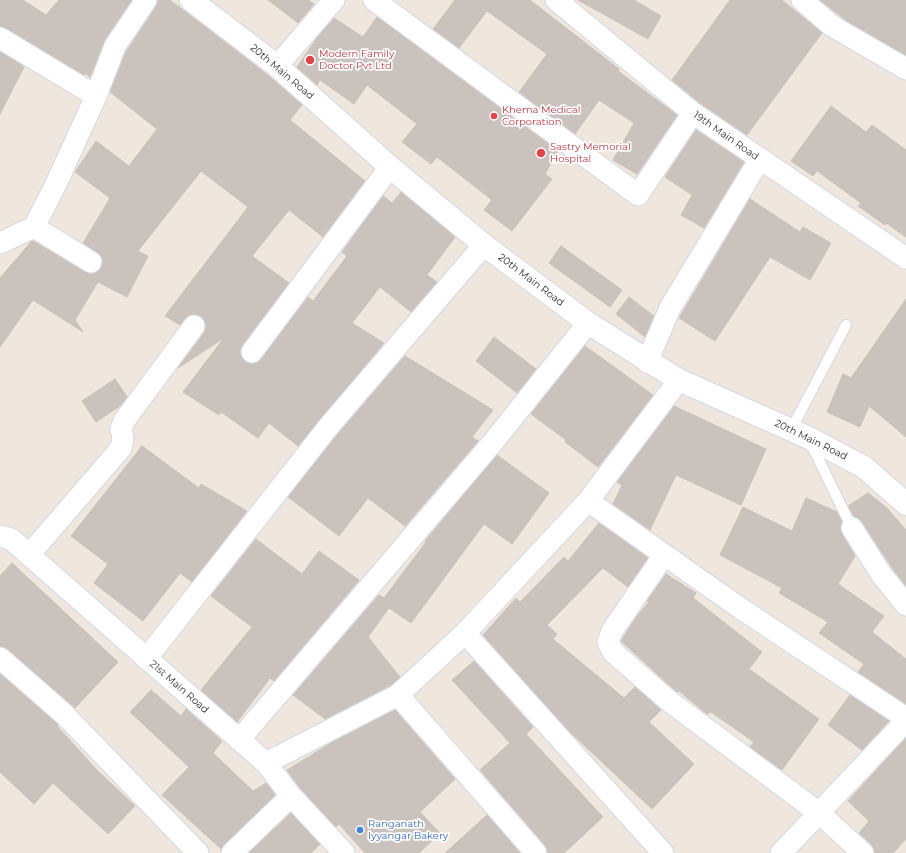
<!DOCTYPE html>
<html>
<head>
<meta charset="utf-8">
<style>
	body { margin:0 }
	canvas { display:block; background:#efe6dd }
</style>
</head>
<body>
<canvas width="906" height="853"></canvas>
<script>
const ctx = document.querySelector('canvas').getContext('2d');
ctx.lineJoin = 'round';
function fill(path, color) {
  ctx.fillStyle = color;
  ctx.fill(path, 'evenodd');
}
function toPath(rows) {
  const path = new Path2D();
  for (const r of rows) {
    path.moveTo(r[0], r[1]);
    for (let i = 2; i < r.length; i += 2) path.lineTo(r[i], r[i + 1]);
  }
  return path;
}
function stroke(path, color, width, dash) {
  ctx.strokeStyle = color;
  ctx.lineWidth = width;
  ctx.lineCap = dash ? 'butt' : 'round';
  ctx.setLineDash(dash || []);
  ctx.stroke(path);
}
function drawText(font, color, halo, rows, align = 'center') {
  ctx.font = font + ' Montserrat,sans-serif';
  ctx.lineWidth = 3.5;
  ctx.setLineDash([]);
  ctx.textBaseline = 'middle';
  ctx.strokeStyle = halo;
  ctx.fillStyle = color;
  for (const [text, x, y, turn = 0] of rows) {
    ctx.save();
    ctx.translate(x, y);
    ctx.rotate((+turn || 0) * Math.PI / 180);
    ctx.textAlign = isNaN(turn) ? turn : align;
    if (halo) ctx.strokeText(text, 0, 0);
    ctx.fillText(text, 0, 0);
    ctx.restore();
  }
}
const building = toPath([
	[0,0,23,0,46,15,59,0,132,0,105,39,90,77,85,73,84,75,6,28,0,26,0,0],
	[158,0,170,0,269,76,302,105,290,120,365,181,323,237,289,210,252,256,289,283,242,345,240,351,241,356,245,361,251,364,256,363,261,359,308,297,313,301,347,256,342,252,383,196,392,203,401,192,455,237,427,275,437,282,411,312,380,287,352,323,384,343,298,446,269,423,258,438,221,412,219,415,183,392,224,338,178,368,204,333,206,328,205,322,201,316,195,314,189,315,180,325,165,316,248,207,201,171,138,251,148,256,127,297,98,282,75,320,83,332,33,300,0,347,0,278,31,242,33,241,85,272,91,274,96,273,101,268,103,262,101,256,83,243,110,198,75,172,96,141,129,166,157,129,110,92,126,52,156,7,158,0],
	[268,0,308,0,314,4,298,23,268,0],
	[455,0,530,0,619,69,618,71,677,115,637,174,613,160,634,123,599,100,575,134,519,92,547,54,487,11,459,48,433,29,455,0],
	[578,0,634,0,661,16,648,39,578,0],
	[730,0,782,0,822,33,747,135,700,103,672,80,730,0],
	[820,0,906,0,906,55,847,21,820,0],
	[377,17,558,151,545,174,552,179,512,231,484,210,492,200,437,157,431,164,402,142,417,124,367,85,354,104,320,80,317,85,297,67,317,38,334,18,363,37,377,17],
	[1,52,24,67,0,114,0,54,1,52],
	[831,106,866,132,872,125,906,150,906,237,886,223,885,225,858,206,861,203,817,171,813,176,791,161,831,106],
	[696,130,744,162,704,228,681,215,692,195,665,177,696,130],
	[750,199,800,232,803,227,831,243,810,280,770,257,715,341,679,318,750,199],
	[561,246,622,290,610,307,549,263,561,246],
	[629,297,654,316,645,337,616,314,629,297],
	[906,299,906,437,869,406,860,427,827,412,843,374,851,378,906,299],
	[494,337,536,369,517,393,476,361,494,337],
	[585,346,653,395,598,467,565,442,566,440,531,414,585,346],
	[405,356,493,410,472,437,478,441,405,526,368,498,339,536,288,497,338,434,405,356],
	[115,379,127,397,120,406,96,422,82,401,115,379],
	[674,406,766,449,741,505,676,475,650,530,613,504,622,485,617,482,674,406],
	[142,446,199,488,201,484,247,511,192,582,180,573,143,621,94,583,108,564,71,536,142,446],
	[497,455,549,493,512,544,484,524,411,623,389,608,368,637,400,677,391,685,325,719,293,695,379,595,384,598,426,542,425,541,497,455],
	[868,493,886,507,906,530,906,586,893,569,862,522,854,516,848,506,868,493],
	[806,498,837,512,842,522,840,528,842,534,855,556,838,584,884,616,872,632,906,659,906,704,858,672,864,664,819,633,828,622,779,593,782,588,720,555,743,507,792,531,806,498],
	[599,523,648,558,628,587,603,568,547,625,557,634,553,639,624,698,635,687,661,710,649,722,694,764,652,809,569,731,483,635,516,598,520,602,564,557,568,561,599,523],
	[256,539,302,574,319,551,359,580,274,681,270,678,237,722,201,690,252,627,211,596,256,539],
	[12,563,118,662,75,708,8,649,0,646,0,576,12,563],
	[666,574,696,593,693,598,762,652,749,669,819,719,782,770,750,747,754,742,711,712,707,714,679,691,677,692,621,641,637,616,649,602,647,601,666,574],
	[474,661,533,727,526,734,603,817,564,853,548,853,545,845,480,770,510,743,452,680,474,661],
	[0,674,56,723,58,725,57,726,97,770,135,806,108,834,53,783,34,804,0,772,0,674],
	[151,690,181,716,186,709,222,741,213,753,253,791,266,783,275,795,221,849,162,795,189,767,130,712,151,690],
	[850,695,889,721,862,750,828,725,850,695],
	[395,710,455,779,420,812,440,833,419,853,365,853,339,824,336,827,300,788,287,770,331,743,395,710],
	[906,738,906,839,893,853,875,853,871,844,859,833,869,821,848,801,906,738],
	[291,813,320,844,311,853,249,853,291,813],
	[487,815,520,853,445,853,487,815]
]);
fill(building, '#cac3bd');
stroke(building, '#cac2b6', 1);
const lane = toPath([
	[791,430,846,325],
	[810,442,852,528]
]);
const street = toPath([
	[374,0,638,195,693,113],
	[556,0,693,113,906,258],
	[802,0,832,26,906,69],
	[0,38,96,96,56,184,34,227],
	[277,66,334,0],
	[96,96,115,46,146,0],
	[0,243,34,227,91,262],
	[252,352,390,167],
	[647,362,670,308,760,159],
	[588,501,740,608,906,718],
	[852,528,881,574,906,605],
	[0,536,11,539,266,763,291,796,344,853],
	[29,555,121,448,123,438,121,429,124,421,194,326],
	[664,555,612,631,608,642,613,652,669,701,819,813,863,853],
	[465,633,663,853],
	[0,658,64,714,198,853],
	[146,659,329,426,484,245],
	[398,695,536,853],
	[239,740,494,441,588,323],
	[266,763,398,695,465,633,588,501,679,380],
	[232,853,291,796],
	[781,853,906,721]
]);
const secondary = toPath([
	[191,0,277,66,390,167,484,245,588,323,679,380,807,437,864,467,906,504]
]);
stroke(lane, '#d2d8e6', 12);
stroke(street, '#d2d8e6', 23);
stroke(secondary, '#d2d8e6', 24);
stroke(lane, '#fff', 10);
stroke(street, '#fff', 21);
stroke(secondary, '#fff', 22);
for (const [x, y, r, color] of [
	[310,60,5,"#e0444e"],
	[494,116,4,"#e0444e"],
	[541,153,5,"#e0444e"],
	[360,830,4,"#3f7fe0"]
]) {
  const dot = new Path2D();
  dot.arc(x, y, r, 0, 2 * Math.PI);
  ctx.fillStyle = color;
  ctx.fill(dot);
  stroke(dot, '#fff', 1.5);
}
drawText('10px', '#be3a42', '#fff', [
	["Modern Family",319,54],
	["Doctor Pvt Ltd",319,66],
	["Khema Medical",502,110],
	["Corporation",502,122],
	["Sastry Memorial",550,147],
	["Hospital",550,159]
], 'left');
drawText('10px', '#2c2c2c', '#fff', [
	["20th Main Road",282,72,40],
	["19th Main Road",726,136,35],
	["20th Main Road",531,280,37],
	["20th Main Road",811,440,26],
	["21st Main Road",179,687,41]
]);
drawText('10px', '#366cbe', '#fff', [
	["Ranganath",368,824],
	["Iyyangar Bakery",368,836]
], 'left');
</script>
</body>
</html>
